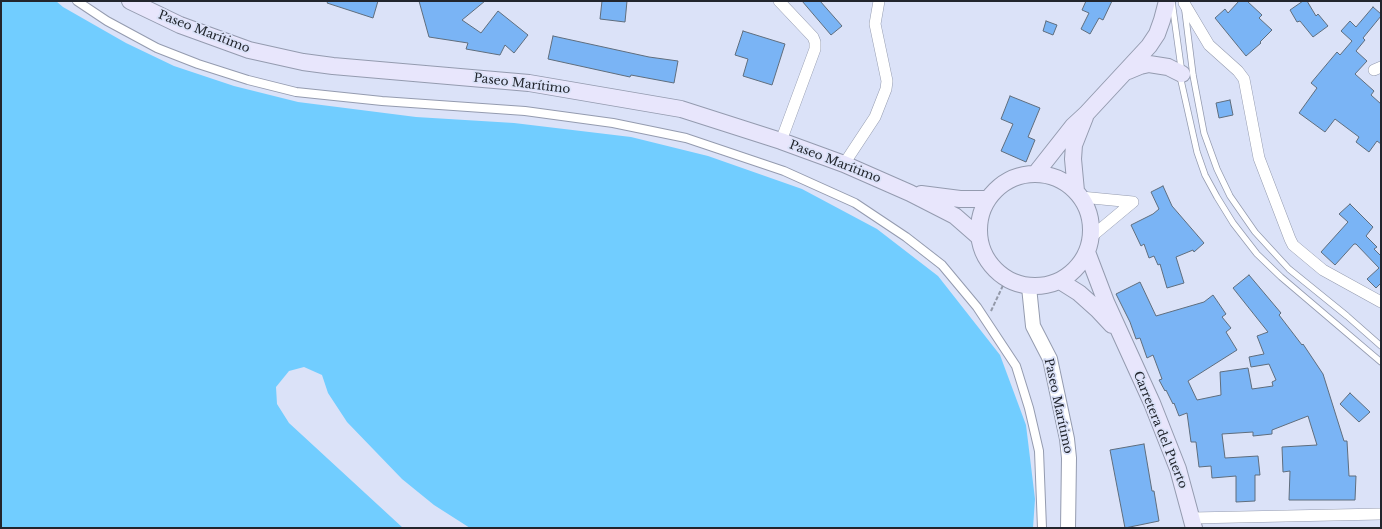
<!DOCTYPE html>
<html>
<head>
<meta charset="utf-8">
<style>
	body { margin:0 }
	#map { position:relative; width:1382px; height:529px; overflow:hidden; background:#dbe2f8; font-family:"Libre Baskerville",serif }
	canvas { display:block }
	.frame { position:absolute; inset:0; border:2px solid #22252d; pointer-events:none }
</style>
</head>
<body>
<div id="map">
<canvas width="1382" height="529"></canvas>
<div class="frame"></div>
</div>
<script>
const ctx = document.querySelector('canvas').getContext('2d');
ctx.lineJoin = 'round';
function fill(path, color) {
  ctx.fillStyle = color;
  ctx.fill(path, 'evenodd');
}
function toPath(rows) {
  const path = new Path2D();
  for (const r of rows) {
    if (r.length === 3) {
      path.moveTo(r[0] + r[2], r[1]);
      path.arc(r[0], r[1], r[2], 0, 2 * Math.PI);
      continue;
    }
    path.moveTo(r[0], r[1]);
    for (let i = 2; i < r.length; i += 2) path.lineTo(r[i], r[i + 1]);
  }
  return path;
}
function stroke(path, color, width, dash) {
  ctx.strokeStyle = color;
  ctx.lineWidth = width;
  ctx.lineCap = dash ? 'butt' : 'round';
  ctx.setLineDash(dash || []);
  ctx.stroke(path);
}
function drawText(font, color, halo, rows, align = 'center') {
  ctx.font = font + ' "Libre Baskerville",serif';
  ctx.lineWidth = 3.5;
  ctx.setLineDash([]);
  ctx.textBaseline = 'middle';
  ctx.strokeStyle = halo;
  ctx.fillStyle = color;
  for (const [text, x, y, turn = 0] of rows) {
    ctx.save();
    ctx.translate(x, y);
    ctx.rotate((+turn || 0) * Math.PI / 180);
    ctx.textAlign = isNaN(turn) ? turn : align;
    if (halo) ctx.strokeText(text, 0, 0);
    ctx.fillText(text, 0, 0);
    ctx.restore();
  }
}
fill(toPath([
	[1,1,56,1,63,7,126,43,174,66,234,86,298,102,416,117,514,123,631,137,708,156,802,189,877,229,938,276,1000,355,1026,425,1035,499,1033,528,1,528]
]), '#71cdff');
fill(toPath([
	[304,367,322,375,328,393,347,422,402,479,434,505,470,528,403,528,289,423,277,404,276,387,289,371]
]), '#dbe2f8');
const building = toPath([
	[328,1,378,1,373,18,327,3,328,1],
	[419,1,485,1,462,20,481,33,498,11,528,35,514,53,505,45,500,55,466,49,468,43,429,37,419,1],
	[602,1,627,1,625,22,600,19,602,1],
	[802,1,820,1,842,26,831,35,802,1],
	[1086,1,1112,1,1103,20,1099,18,1090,34,1081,29,1089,13,1082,10,1086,1],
	[1239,1,1247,1,1262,15,1259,18,1272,30,1260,42,1261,43,1246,56,1215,18,1225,9,1228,13,1239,1],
	[1303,1,1307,1,1316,16,1318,14,1328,26,1313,37,1300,21,1297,22,1290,10,1303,1],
	[1373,7,1381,14,1381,16,1363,38,1365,40,1356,51,1367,61,1355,74,1374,91,1371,95,1381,104,1381,144,1377,141,1369,152,1356,142,1359,137,1335,119,1325,132,1299,113,1317,88,1311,83,1337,52,1340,55,1352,41,1341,31,1350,21,1356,27,1373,7],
	[1046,21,1057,25,1053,35,1043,31,1046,21],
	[743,31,785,44,772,85,743,76,748,59,735,55,743,31],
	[553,36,649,57,678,61,674,83,631,75,630,77,548,59,553,36],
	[1010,96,1040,108,1028,137,1035,140,1026,162,1001,151,1013,124,1001,119,1010,96],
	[1230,100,1233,115,1219,118,1216,103,1230,100],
	[1163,186,1172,206,1204,243,1194,252,1193,250,1176,257,1184,283,1167,288,1160,264,1158,265,1154,256,1149,258,1144,244,1141,246,1131,225,1153,214,1159,209,1151,192,1163,186],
	[1350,204,1373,227,1366,236,1377,247,1374,249,1381,256,1381,283,1376,288,1367,279,1379,268,1356,244,1354,244,1335,265,1321,252,1348,222,1339,214,1350,204],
	[1249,275,1281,313,1279,315,1302,345,1303,344,1323,374,1344,441,1347,441,1349,476,1356,476,1355,500,1289,500,1290,471,1283,472,1282,447,1317,445,1308,416,1272,430,1272,434,1253,436,1253,432,1222,434,1225,458,1258,456,1260,475,1255,475,1255,501,1236,502,1236,476,1212,478,1211,466,1199,467,1196,442,1191,442,1187,413,1179,416,1174,403,1173,404,1166,390,1165,391,1159,380,1162,379,1153,355,1147,358,1140,338,1136,339,1130,322,1116,294,1140,282,1156,316,1204,302,1213,295,1226,314,1222,317,1231,328,1226,332,1237,350,1188,381,1197,400,1221,395,1220,372,1248,368,1252,389,1273,386,1272,382,1276,380,1269,364,1251,367,1249,357,1264,354,1257,336,1268,332,1233,288,1249,275],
	[1350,393,1370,412,1359,422,1340,404,1350,393],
	[1144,444,1152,491,1154,491,1159,521,1125,528,1110,450,1144,444]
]);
fill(building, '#7ab4f5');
stroke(building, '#5f6d7d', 1);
const service = toPath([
	[1172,2,1182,74,1180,76,1197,152,1205,175,1217,197,1233,223,1257,254,1281,277,1381,362],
	[1185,11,1193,75,1204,133,1217,169,1230,196,1255,232,1289,269,1347,316,1381,346]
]);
const pedestrian = toPath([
	[77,1,107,21,157,48,198,64,248,80,296,92,382,101,525,111,613,123,686,138,784,171,855,203,906,237,942,265,977,307,1016,366,1029,408,1039,451,1042,528]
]);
const minor = toPath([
	[779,1,813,37,815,42,815,49,781,141],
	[1184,3,1209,45,1238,71,1244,79,1259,158,1290,239,1293,245,1323,270,1381,302],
	[1374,70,1381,67],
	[844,164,875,117,886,89,887,81,875,24,879,1],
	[1081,197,1133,202],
	[1091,237,1133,202],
	[1192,518,1381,514]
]);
const tertiary = toPath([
	[1029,287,1033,326,1050,359,1067,439,1069,458,1068,528]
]);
const secondary = toPath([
	[130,1,180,25,249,50,303,62,333,66,529,83,681,109,781,141,844,164,910,193,955,216,979,237],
	[1128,71,1140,66,1149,64,1168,67,1182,74],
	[1036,173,1073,126,1086,114,1149,46,1157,34,1162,20,1167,1],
	[1035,230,56],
	[1076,191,1073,159,1074,145,1085,117],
	[921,194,960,199,988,199],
	[1087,252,1106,302,1152,403,1178,469,1194,528],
	[1060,281,1079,293,1098,310,1112,325]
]);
stroke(service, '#949baf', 7);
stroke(pedestrian, '#949baf', 10);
stroke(minor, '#949baf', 12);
stroke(tertiary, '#949baf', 16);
stroke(secondary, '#949baf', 18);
stroke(toPath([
	[991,311,1006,279]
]), '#9399a9', 2, [4, 2]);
stroke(service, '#fff', 5.5);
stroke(pedestrian, '#fff', 8);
stroke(minor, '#fff', 11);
stroke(tertiary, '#fff', 14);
stroke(secondary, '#e8e6fc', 16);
drawText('12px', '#22252d', '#dbe2f8', [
	["Paseo Marítimo",204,32,21],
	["Paseo Marítimo",522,84,7],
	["Paseo Marítimo",835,162,21],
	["Paseo Marítimo",1058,406,78],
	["Carretera del Puerto",1160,430,68]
]);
</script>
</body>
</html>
